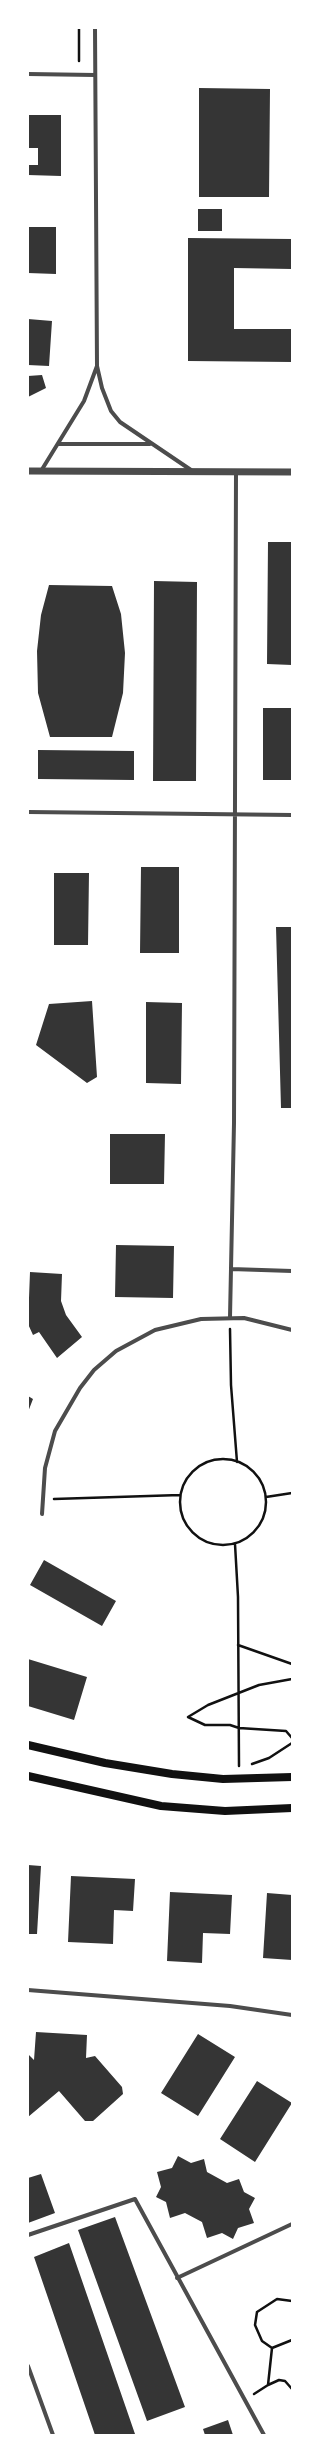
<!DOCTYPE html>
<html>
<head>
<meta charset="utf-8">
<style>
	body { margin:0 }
	#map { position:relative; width:320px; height:2463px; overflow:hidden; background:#fff; font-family:Montserrat,sans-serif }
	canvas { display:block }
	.frame { position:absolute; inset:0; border:29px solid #fff; pointer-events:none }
</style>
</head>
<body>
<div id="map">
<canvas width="320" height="2463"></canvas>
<div class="frame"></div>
</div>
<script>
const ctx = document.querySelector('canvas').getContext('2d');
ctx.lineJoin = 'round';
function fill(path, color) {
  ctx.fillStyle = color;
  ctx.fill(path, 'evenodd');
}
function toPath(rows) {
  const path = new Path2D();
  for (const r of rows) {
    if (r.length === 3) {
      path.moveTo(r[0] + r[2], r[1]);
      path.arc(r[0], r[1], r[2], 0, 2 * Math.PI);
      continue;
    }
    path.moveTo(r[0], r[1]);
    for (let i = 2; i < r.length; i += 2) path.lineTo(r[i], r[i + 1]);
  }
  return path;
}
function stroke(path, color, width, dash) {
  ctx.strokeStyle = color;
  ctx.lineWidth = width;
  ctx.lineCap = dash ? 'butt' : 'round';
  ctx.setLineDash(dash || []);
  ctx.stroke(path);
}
fill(toPath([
	[199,88,270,89,269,197,199,197],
	[28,115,61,115,61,176,28,175,28,165,38,165,38,148,28,148],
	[198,209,222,209,222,231,198,231],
	[28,227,56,227,56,274,28,273],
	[188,238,292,239,292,269,234,268,234,329,292,329,292,362,188,361],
	[28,319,52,321,49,366,28,365],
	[42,375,46,388,28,397,28,376],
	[268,542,292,542,292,665,267,664],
	[154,581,197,582,196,781,153,781],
	[49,585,112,586,121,614,125,653,123,693,112,737,50,737,38,693,37,651,41,615],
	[263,708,292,708,292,780,263,780],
	[38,750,134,751,134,780,38,779],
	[141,867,179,867,179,953,140,953],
	[54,873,89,873,88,945,54,945],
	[276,927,292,927,292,1108,281,1108],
	[92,1001,97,1077,87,1083,36,1045,49,1004],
	[146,1002,182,1003,181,1084,146,1083],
	[110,1134,165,1134,164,1184,110,1184],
	[116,1245,174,1246,173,1298,115,1297],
	[30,1272,62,1274,61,1301,66,1315,82,1337,57,1358,39,1332,33,1335,28,1324],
	[28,1396,33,1399,28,1412],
	[44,1560,116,1601,102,1626,30,1585],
	[28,1659,87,1677,74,1720,28,1706],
	[28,1865,41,1866,37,1934,28,1934],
	[71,1876,135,1879,133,1911,114,1910,113,1944,68,1942],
	[170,1892,232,1895,230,1934,203,1933,202,1963,167,1961],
	[267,1893,292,1895,292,1960,263,1958],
	[36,2032,87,2035,86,2058,95,2056,122,2087,123,2094,93,2121,85,2121,59,2091,28,2117,28,2054,34,2060],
	[198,2034,235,2057,198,2116,161,2093],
	[257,2081,292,2103,255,2162,220,2139],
	[178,2156,191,2163,204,2159,207,2172,227,2183,239,2179,244,2192,255,2198,249,2209,254,2223,238,2228,233,2239,222,2233,207,2238,202,2222,185,2213,170,2218,166,2202,156,2197,161,2187,157,2172,172,2168],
	[41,2174,55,2213,28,2223,28,2178],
	[115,2217,185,2407,147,2421,78,2230],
	[69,2243,135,2434,134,2435,95,2435,34,2257],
	[228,2420,233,2435,205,2435,203,2429]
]), '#353535');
stroke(toPath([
	[79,61,79,28],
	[230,1329,231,1385,237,1462],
	[223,1502,43],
	[266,1497,292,1493],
	[54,1499,180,1495],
	[235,1544,238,1597,239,1766],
	[238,1645,292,1664],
	[292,1679,259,1685,208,1705,188,1717,205,1725,230,1725,239,1728,286,1731,292,1738],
	[252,1764,269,1758,292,1743],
	[292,2301,277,2299,257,2312,255,2325,262,2341,272,2348,292,2340],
	[268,2385,279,2380,285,2381,292,2389],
	[254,2394,268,2385,272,2348]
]), '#111', 2.5);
stroke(toPath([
	[95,28,97,366,102,388,111,411,120,422,191,470],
	[28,74,95,75],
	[59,444,150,444],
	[41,471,84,401,97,366],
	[28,812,292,815],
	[231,1269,292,1271],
	[230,1317,234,1123,236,472],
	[42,1514,45,1468,55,1431,80,1388,94,1370,116,1351,155,1330,201,1319,244,1318,292,1330],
	[28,1990,230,2006,292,2015],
	[28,2235,135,2199,264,2435],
	[177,2278,292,2224],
	[28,2366,53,2435]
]), '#4c4c4c', 4);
stroke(toPath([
	[28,471,292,472]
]), '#4c4c4c', 7);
stroke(toPath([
	[28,1745,105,1763,172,1774,223,1779,292,1777],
	[28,1776,161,1806,225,1811,292,1808]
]), '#111', 8);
</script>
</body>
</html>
